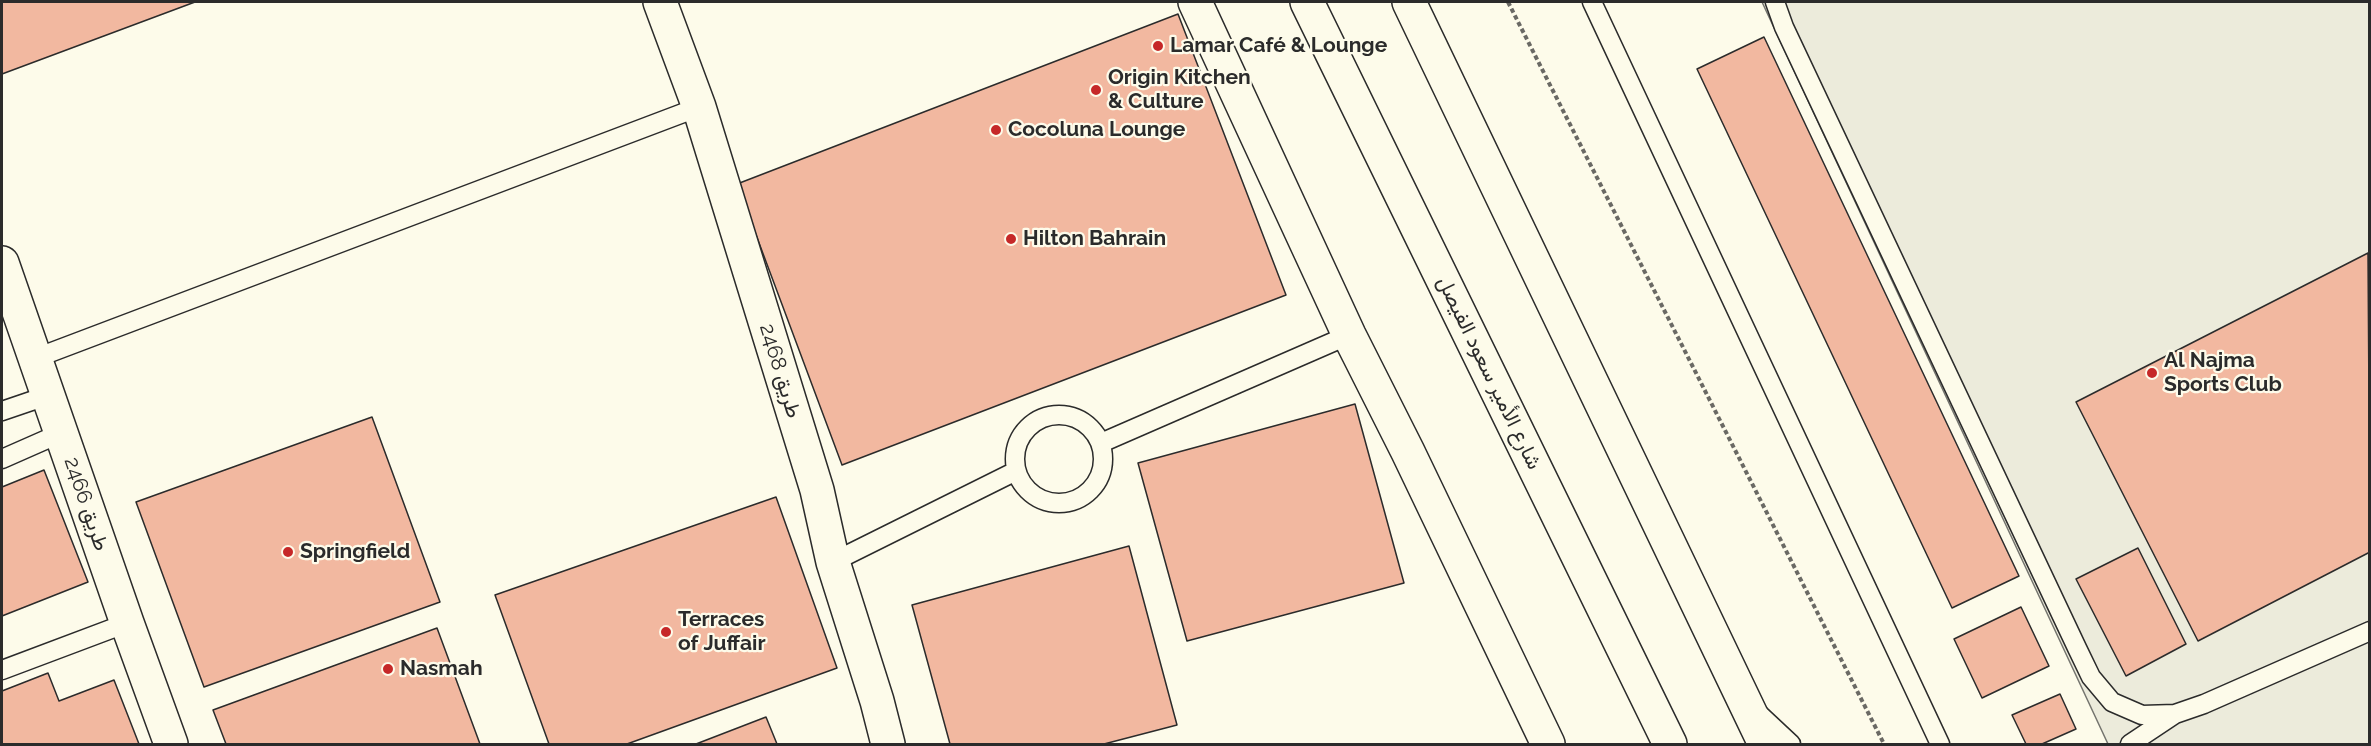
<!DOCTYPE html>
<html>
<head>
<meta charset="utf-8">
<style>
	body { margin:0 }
	#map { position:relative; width:2371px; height:746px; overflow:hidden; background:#fdfbea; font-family:Raleway,sans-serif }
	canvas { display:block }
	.frame { position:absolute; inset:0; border:3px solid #2b2b2b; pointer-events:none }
</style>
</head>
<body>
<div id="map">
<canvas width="2371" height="746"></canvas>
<div class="frame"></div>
</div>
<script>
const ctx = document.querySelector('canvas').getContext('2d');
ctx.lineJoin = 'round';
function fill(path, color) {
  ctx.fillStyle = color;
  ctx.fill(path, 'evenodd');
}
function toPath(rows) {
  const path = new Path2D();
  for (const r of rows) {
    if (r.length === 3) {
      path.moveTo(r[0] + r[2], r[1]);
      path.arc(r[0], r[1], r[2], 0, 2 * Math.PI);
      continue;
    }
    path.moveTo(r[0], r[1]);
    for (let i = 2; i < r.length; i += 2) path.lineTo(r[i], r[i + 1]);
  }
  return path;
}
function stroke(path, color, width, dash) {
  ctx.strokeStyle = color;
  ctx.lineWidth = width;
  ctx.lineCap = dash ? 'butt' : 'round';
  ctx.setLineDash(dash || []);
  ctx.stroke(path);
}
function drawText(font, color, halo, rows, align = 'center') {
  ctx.font = font + ' Raleway,Vazirmatn,sans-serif';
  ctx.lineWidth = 4.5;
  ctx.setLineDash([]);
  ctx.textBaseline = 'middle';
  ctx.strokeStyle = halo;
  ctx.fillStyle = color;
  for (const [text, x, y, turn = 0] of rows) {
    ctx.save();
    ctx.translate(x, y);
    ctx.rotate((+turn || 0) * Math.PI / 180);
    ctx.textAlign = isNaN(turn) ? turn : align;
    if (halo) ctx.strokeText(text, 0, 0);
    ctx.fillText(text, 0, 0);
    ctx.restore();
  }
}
const green = toPath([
	[1762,2,2369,2,2369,744,2108,744,1762,2]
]);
fill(green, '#ecebdb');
stroke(green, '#74746e', 1.5);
const building = toPath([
	[2,2,195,2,2,74,2,2],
	[1178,14,1286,295,842,465,737,184,1178,14],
	[1764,37,2019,576,1952,608,1697,69,1764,37],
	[2368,253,2370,552,2198,641,2076,402,2368,253],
	[1355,404,1404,583,1187,641,1138,463,1355,404],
	[372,417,440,602,204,687,136,502,372,417],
	[44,470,88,582,2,616,2,487,44,470],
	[776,497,837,668,627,744,549,744,495,595,776,497],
	[1129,546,1177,725,1104,744,950,744,912,605,1129,546],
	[2138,548,2186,644,2126,676,2076,579,2138,548],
	[2021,607,2049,666,1982,698,1954,639,2021,607],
	[437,628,480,744,226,744,213,710,437,628],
	[48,673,59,701,114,680,139,744,2,744,2,691,48,673],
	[2060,694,2076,729,2042,744,2026,744,2012,715,2060,694],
	[766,717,777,744,696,744,766,717]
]);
fill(building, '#f2b8a0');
stroke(building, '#2b2b2b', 1.5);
const lane = toPath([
	[1592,2,1940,744],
	[1775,2,1784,27,2077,648,2091,677,2112,702,2142,715,2175,714,2204,704,2370,631],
	[36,358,699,107],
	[2,411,49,395],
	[1059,459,44],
	[1101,443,1349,335],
	[2,459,61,433],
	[833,562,1016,471],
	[2,670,127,623],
	[1760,715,1791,744],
	[2130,744,2175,714]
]);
const street = toPath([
	[660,2,699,107,817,490,833,562,877,701,888,744],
	[1195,2,1349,335,1408,452,1548,744],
	[2,263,127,623,171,744]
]);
const secondary = toPath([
	[1307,2,1670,744],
	[1409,2,1765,744]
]);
stroke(lane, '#2b2b2b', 21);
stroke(street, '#2b2b2b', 36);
stroke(secondary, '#2b2b2b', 36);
stroke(toPath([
	[1508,2,1884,744]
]), '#6a6964', 4, [4.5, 3]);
stroke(lane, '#fdfbea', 18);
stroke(street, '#fdfbea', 33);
stroke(secondary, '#fdfbea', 33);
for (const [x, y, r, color] of [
	[1158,46,6,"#c62828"],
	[1096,90,6,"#c62828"],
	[996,130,6,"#c62828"],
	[1011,239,6,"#c62828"],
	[2152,373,6,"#c62828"],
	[288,552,6,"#c62828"],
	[666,632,6,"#c62828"],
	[388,669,6,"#c62828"]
]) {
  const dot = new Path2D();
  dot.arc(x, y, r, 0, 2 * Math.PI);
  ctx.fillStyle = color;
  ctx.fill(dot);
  stroke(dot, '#fdfbea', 2);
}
drawText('bold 21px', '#2b2b2b', '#fdfbea', [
	["Lamar Café & Lounge",1170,46],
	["Origin Kitchen",1108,78],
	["& Culture",1108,102],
	["Cocoluna Lounge",1008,130],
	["Hilton Bahrain",1023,239],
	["Al Najma",2164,361],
	["Sports Club",2164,385],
	["Springfield",300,552],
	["Terraces",678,620],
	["of Juffair",678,644],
	["Nasmah",400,669]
], 'left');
drawText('21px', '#2b2b2b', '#fdfbea', [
	["طريق 2468",780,371,73],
	["شارع الأمير سعود الفيصل",1489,373,64],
	["طريق 2466",86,504,71]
]);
</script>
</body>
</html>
